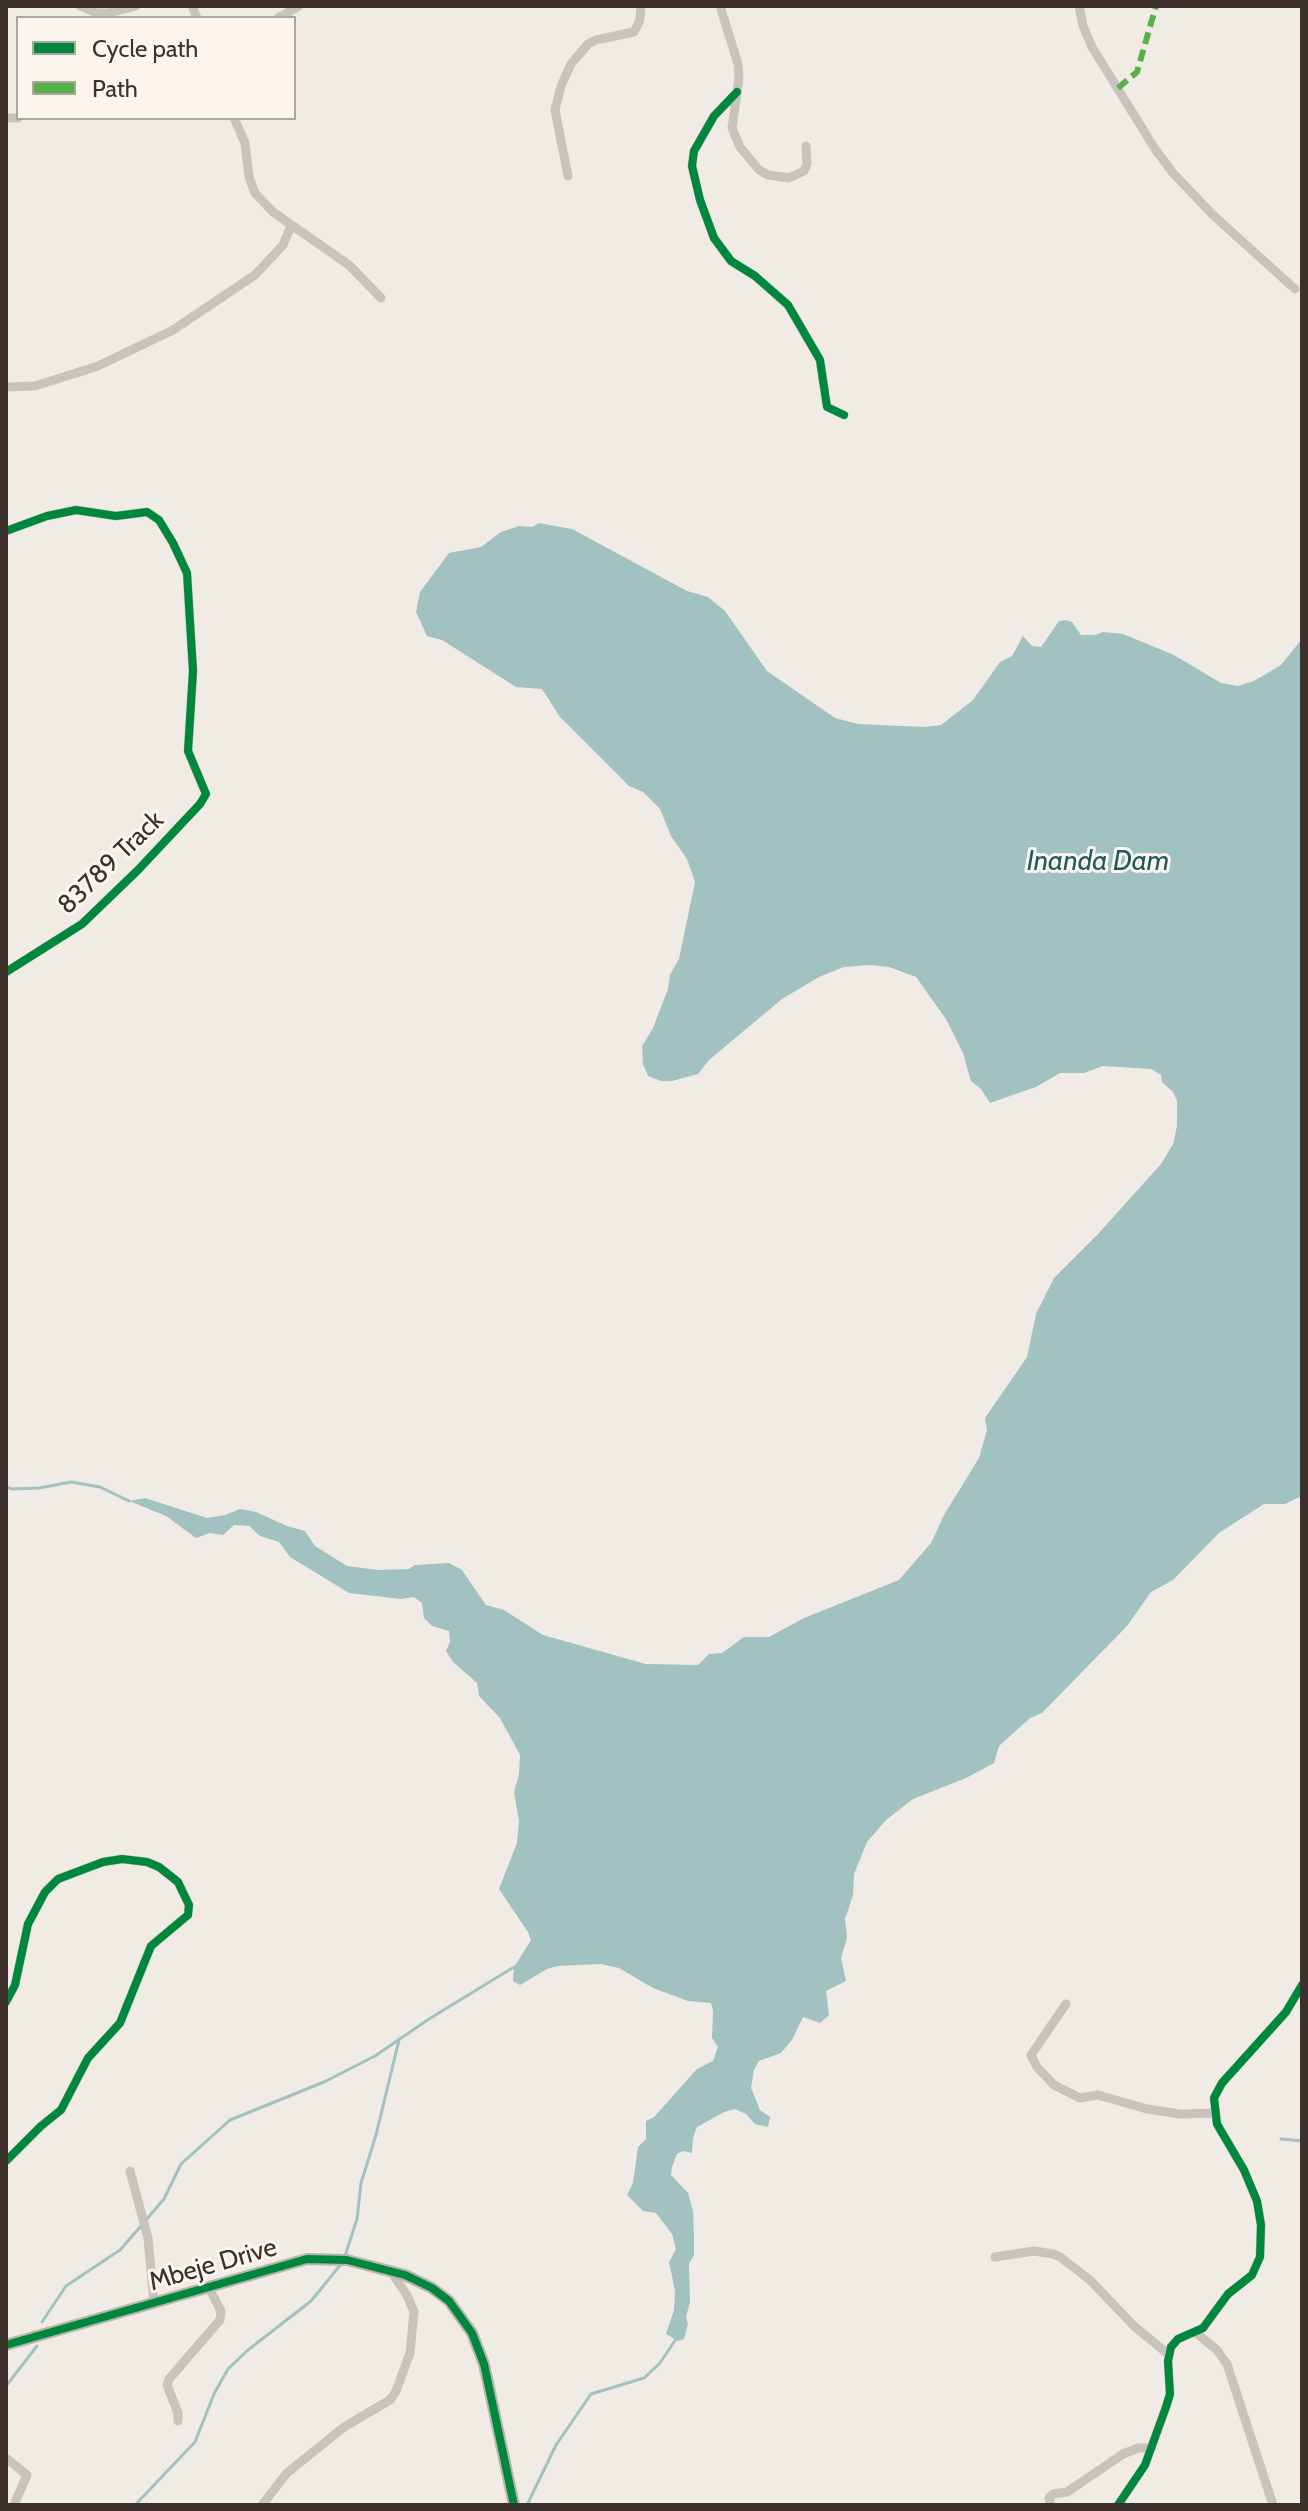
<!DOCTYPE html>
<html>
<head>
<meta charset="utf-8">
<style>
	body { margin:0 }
	#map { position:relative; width:1308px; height:2511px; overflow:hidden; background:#f0ebe5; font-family:Cabin,sans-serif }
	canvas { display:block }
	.frame { position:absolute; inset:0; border:8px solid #3b302b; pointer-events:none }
	.legend { position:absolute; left:16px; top:16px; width:280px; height:104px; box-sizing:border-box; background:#fbf5ee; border:2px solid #aea6a0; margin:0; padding:10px 14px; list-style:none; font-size:24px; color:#3b302b }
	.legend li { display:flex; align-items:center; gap:16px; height:40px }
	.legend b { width:40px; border:2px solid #aea6a0 }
</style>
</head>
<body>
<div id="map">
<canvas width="1308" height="2511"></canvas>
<div class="frame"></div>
<ul class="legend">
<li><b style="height:10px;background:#00873e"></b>Cycle path</li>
<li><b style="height:10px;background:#57b246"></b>Path</li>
</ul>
</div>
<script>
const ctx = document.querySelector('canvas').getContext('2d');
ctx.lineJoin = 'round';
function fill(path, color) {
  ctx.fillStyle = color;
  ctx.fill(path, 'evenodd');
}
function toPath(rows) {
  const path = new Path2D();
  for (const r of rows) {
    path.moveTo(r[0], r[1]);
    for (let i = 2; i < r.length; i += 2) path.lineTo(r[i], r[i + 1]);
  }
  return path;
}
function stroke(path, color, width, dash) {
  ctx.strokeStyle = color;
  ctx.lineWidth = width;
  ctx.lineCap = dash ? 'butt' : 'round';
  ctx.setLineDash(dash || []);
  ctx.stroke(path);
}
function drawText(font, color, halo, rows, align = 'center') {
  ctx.font = font + ' Cabin,sans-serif';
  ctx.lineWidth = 6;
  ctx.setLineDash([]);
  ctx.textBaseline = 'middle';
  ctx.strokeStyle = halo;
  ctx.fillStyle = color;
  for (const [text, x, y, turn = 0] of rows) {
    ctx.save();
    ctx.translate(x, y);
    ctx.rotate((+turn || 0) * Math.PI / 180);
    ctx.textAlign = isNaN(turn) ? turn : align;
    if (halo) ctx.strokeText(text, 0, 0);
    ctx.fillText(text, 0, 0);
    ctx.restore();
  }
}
fill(toPath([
	[539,523,572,529,687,591,708,597,725,611,767,671,835,718,858,724,925,727,941,725,973,700,1000,662,1012,656,1023,636,1032,646,1041,647,1059,621,1066,620,1072,622,1081,635,1095,635,1103,632,1123,634,1174,655,1221,683,1238,686,1254,681,1281,665,1302,639,1302,1496,1285,1504,1264,1504,1219,1533,1173,1580,1151,1592,1127,1626,1042,1713,1030,1718,999,1746,994,1763,966,1778,913,1799,886,1820,867,1842,854,1874,853,1895,845,1919,847,1938,841,1958,846,1981,826,1991,829,2015,820,2023,803,2017,792,2040,781,2053,759,2061,754,2070,751,2088,760,2110,770,2117,768,2127,755,2124,746,2114,735,2109,724,2112,697,2127,693,2138,692,2153,683,2151,677,2154,672,2167,671,2175,688,2193,693,2211,694,2235,694,2255,689,2264,690,2302,686,2317,688,2324,684,2339,678,2341,666,2334,674,2310,675,2291,669,2262,676,2249,672,2234,656,2213,643,2211,627,2195,633,2183,638,2147,646,2139,646,2121,654,2117,697,2069,713,2061,718,2047,712,2038,713,2011,711,2003,688,2001,653,1988,619,1968,601,1964,558,1966,547,1969,520,1985,513,1981,514,1967,531,1940,528,1932,499,1889,517,1843,519,1821,514,1792,519,1775,520,1755,500,1718,479,1696,477,1683,453,1662,446,1651,450,1642,449,1631,432,1626,424,1618,422,1603,414,1597,401,1599,349,1593,290,1557,279,1542,260,1536,249,1526,234,1525,223,1535,210,1533,196,1538,166,1516,129,1501,145,1498,207,1518,225,1515,240,1509,256,1512,287,1526,305,1531,315,1546,347,1566,378,1570,409,1569,415,1565,449,1563,462,1570,486,1605,504,1610,543,1635,646,1664,698,1665,709,1654,722,1653,744,1637,769,1637,804,1618,899,1580,931,1543,944,1515,979,1458,987,1430,985,1418,1027,1357,1036,1314,1054,1278,1098,1234,1161,1164,1173,1144,1177,1126,1177,1101,1173,1092,1162,1082,1161,1075,1151,1069,1103,1066,1084,1073,1060,1073,1036,1087,990,1103,981,1089,971,1081,963,1053,946,1019,916,977,889,967,870,965,844,967,819,977,782,999,709,1060,698,1074,672,1081,661,1081,648,1076,643,1064,642,1046,653,1028,668,989,670,975,679,959,695,882,687,859,671,836,660,809,643,792,629,786,560,717,542,689,516,687,442,640,427,636,416,612,420,592,449,553,481,547,501,532,519,526,532,527]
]), '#a1c2c1');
stroke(toPath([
	[6,1486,11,1489,39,1488,71,1482,100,1487,129,1501],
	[1281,2139,1302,2141],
	[146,2220,164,2199,181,2164,230,2120,324,2082,375,2056,429,2019,514,1967],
	[345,2256,357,2219,361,2183,376,2135,399,2040],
	[42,2322,66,2286,120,2250,141,2226],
	[6,2386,37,2346],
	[135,2505,195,2442,214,2394,228,2369,248,2350,311,2301,342,2263],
	[527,2505,556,2445,591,2394,644,2378,660,2363,676,2339]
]), '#a1c2c1', 3);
stroke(toPath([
	[80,6,97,13,109,13,136,6],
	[192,6,197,18],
	[720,6,738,64,739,78,732,128,740,147,759,170,768,175,789,178,804,171,807,164,806,146],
	[1079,6,1083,26,1092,47,1155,149,1173,173,1213,215,1295,289],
	[278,18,299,6],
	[737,92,714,116,694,151,692,166,700,200,714,238,731,261,755,276,788,305,820,360,827,407,844,415],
	[6,118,18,118],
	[234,118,245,143,249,177,255,193,273,212,349,265,381,298],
	[568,176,555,110,561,86,571,64,588,44,596,40,634,32,640,20,641,6],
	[6,387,35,386,98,366,173,330,255,275,283,245,291,226],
	[6,531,47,516,76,510,116,516,147,512,159,520,173,543,187,573,193,671,188,751,206,794,200,804,138,870,82,924,6,972],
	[6,2002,15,1985,28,1924,45,1892,58,1879,103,1862,122,1859,147,1862,159,1867,178,1882,189,1905,188,1915,151,1946,120,2023,88,2058,61,2110,41,2126,6,2161],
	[1066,2004,1031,2055,1037,2067,1054,2085,1080,2098,1098,2095,1147,2109,1180,2114,1214,2113],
	[130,2171,148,2238,154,2304],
	[995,2257,1034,2251,1053,2254,1060,2257,1090,2280,1134,2326,1168,2354],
	[1196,2333,1217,2350,1227,2364,1273,2505],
	[178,2421,178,2413,167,2385,169,2379,220,2320,221,2311,209,2288],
	[6,2458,27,2475,14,2505],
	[262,2505,287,2473,344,2427,390,2400,396,2391,410,2353,414,2312,407,2295,390,2270],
	[1051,2505,1049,2498,1053,2494,1067,2492,1123,2454,1138,2448,1152,2448],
	[1118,2505,1145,2465,1166,2407,1170,2394,1168,2361,1171,2347,1178,2339,1203,2328,1228,2294,1252,2275,1260,2257,1261,2225,1257,2201,1244,2170,1217,2124,1214,2098,1222,2083,1286,2012,1302,1985]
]), '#c9c3be', 9);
stroke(toPath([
	[6,2345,307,2259,347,2260,405,2275,432,2288,449,2301,472,2333,484,2364,514,2505]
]), '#bab3ae', 12);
stroke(toPath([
	[1118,88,1137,72,1156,6]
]), '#57b246', 6, [12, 6]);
stroke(toPath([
	[737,92,714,116,694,151,692,166,700,200,714,238,731,261,755,276,788,305,820,360,827,407,844,415],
	[6,531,47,516,76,510,116,516,147,512,159,520,173,543,187,573,193,671,188,751,206,794,200,804,138,870,82,924,6,972],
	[6,2002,15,1985,28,1924,45,1892,58,1879,103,1862,122,1859,147,1862,159,1867,178,1882,189,1905,188,1915,151,1946,120,2023,88,2058,61,2110,41,2126,6,2161],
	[6,2345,307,2259,347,2260,405,2275,432,2288,449,2301,472,2333,484,2364,514,2505],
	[1118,2505,1145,2465,1166,2407,1170,2394,1168,2361,1171,2347,1178,2339,1203,2328,1228,2294,1252,2275,1260,2257,1261,2225,1257,2201,1244,2170,1217,2124,1214,2098,1222,2083,1286,2012,1302,1985]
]), '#00873e', 8);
drawText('26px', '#3b302b', '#fbf5ee', [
	["83789 Track",111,863,-44],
	["Mbeje Drive",213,2265,-16]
]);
drawText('italic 28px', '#1f5a5e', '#fbf5ee', [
	["Inanda Dam",1098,862]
]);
</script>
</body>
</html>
